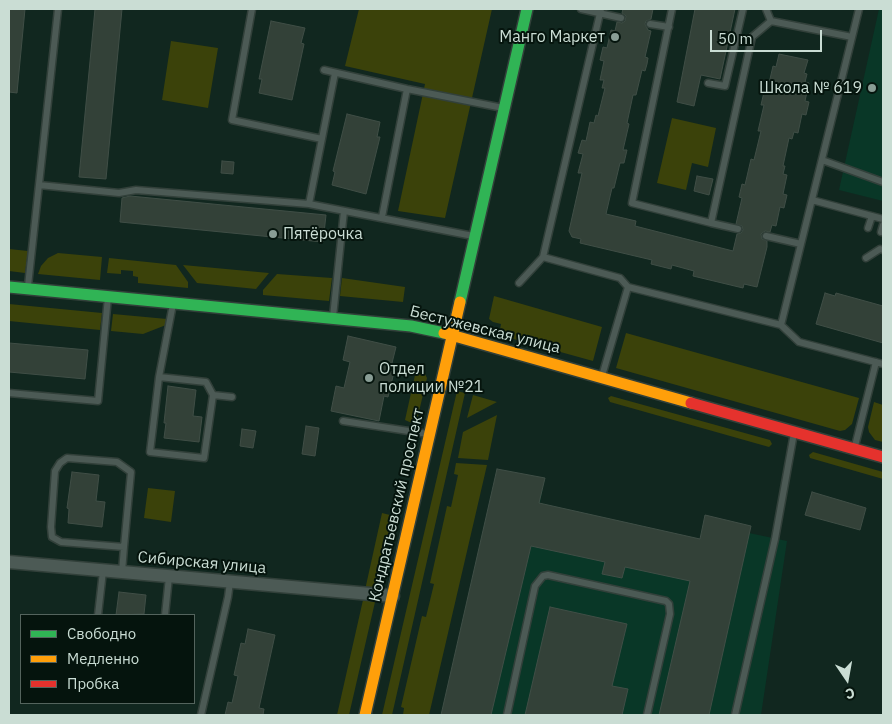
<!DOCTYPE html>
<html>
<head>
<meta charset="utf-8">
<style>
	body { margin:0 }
	#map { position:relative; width:892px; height:724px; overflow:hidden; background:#11271f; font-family:"IBM Plex Sans",sans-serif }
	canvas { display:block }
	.frame { position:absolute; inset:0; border:10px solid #caddd4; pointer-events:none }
	.legend { position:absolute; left:20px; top:614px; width:175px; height:90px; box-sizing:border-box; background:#05140d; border:1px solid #54645d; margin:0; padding:6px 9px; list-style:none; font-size:15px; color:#caddd4 }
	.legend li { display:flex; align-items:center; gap:10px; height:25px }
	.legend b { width:25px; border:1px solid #54645d }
	.north { position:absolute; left:822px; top:654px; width:50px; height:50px; -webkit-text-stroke:4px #05140d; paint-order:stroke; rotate:168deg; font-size:14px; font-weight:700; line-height:20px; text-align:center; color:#caddd4 }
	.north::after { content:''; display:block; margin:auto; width:18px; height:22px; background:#caddd4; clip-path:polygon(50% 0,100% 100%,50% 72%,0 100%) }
	.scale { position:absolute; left:710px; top:30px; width:112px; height:22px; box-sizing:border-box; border:2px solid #caddd4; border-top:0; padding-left:6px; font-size:15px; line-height:18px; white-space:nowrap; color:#caddd4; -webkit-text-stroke:4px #05140d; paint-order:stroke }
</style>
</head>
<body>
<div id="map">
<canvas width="892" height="724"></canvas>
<div class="frame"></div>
<ul class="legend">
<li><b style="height:6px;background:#30b455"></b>Свободно</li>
<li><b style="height:6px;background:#ff9f0a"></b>Медленно</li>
<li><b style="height:6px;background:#e5322d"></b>Пробка</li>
</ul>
<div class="north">С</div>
<div class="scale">50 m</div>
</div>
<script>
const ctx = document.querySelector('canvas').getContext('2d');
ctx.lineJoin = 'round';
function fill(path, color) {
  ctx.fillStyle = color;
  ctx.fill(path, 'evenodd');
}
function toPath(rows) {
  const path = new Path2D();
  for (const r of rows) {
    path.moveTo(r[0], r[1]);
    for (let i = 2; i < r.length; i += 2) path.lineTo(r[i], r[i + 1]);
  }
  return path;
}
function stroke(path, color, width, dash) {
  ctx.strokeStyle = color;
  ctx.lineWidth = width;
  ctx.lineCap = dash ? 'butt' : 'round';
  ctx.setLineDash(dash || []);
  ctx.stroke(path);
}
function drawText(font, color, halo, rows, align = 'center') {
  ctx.font = font + ' "IBM Plex Sans",sans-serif';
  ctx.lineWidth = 4;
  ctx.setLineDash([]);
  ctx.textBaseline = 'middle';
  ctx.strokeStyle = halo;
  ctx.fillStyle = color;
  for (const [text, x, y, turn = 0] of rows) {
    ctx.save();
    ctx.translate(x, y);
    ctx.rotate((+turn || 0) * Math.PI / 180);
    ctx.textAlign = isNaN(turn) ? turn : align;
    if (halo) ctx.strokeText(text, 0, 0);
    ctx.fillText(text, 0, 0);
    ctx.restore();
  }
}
fill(toPath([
	[879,9,883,9,883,201,839,190],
	[497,469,545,478,540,503,700,539,749,533,787,541,761,715,441,715]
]), '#093727');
fill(toPath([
	[359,9,492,9,445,218,398,211,425,84,345,66],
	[171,41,218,48,208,108,162,100],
	[672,118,716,128,708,167,692,163,686,190,657,183],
	[9,249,28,251,25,273,9,271],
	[58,253,102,257,100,280,38,274,41,266,48,258],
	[109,258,176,265,188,282,188,288,138,283,138,277,133,276,133,271,121,270,121,274,107,273],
	[183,265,269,273,256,289,197,283],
	[277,274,332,278,329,301,263,295,263,290],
	[342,278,405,287,403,302,340,296],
	[494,296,602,327,593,361,499,335,501,324,493,322,489,319],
	[9,304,102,313,100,330,9,321],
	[113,314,167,319,166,325,143,334,111,331],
	[626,333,859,398,852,424,845,430,840,431,616,368],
	[418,373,425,374,427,378,416,424,414,424,405,420,415,375],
	[457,391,465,393,392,715,382,715],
	[473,395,497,402,467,418],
	[611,396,770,440,772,444,769,447,610,402,608,398],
	[874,402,883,405,883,442,875,440,869,432,868,427],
	[497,415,488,460,458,458,463,432],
	[813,452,883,472,883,479,810,458,809,455],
	[456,463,487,465,429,715,403,715,404,708,401,707,422,616,426,617,434,584,430,583,447,506,451,507,458,475,454,474],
	[148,488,175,491,171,522,144,518],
	[382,513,394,516,378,585,365,590],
	[363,600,375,602,349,715,337,715]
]), '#3b420a');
const building = toPath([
	[9,9,25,9,17,93,9,92,9,9],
	[95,9,122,9,106,179,79,177,95,9],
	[623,9,653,9,651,19,646,21,645,24,648,30,651,31,645,57,648,58,647,64,645,71,642,70,636,95,633,95,627,123,629,124,623,150,627,150,624,163,620,163,614,188,612,188,606,214,636,221,635,226,733,251,737,234,741,233,743,230,742,226,736,224,742,198,739,197,742,184,745,185,751,159,754,160,761,131,758,131,764,105,761,105,764,92,767,92,773,66,776,67,779,54,808,60,804,73,807,74,805,82,809,83,805,101,809,102,806,115,802,114,798,133,794,132,792,139,789,138,783,166,785,166,783,174,787,175,783,194,787,195,784,208,780,207,776,226,772,225,770,232,765,231,761,234,762,239,767,241,767,247,757,287,744,284,743,288,693,276,694,271,672,265,671,269,651,264,652,260,580,243,581,239,572,237,569,231,582,173,578,173,583,154,578,153,582,140,586,141,590,122,594,123,596,115,598,116,605,88,602,88,604,80,600,80,604,61,600,60,603,47,607,48,611,30,615,31,617,22,622,23,625,21,626,16,622,13,623,9],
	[695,9,735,9,720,79,701,75,694,106,677,102,695,9],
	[271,21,305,28,301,43,304,44,292,100,259,93,262,79,259,79,271,21],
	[347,114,380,122,377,137,380,137,366,194,332,185,335,172,333,171,347,114],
	[222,161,234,162,233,174,221,173,222,161],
	[697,176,713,179,709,195,694,191,697,176],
	[130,196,326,215,323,242,120,222,122,198,130,196],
	[825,293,835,296,836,293,883,306,883,343,816,324,825,293],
	[348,336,396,347,390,371,394,372,388,397,384,396,379,421,331,411,336,386,344,388,350,362,343,360,348,336],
	[9,343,88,350,85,379,9,372,9,343],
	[168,386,196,390,193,416,202,417,199,442,164,438,166,423,164,423,168,386],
	[306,426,319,428,315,456,302,454,306,426],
	[242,429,256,431,253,448,240,446,242,429],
	[497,469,545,478,539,503,700,539,705,515,751,526,709,715,659,715,690,581,625,567,622,578,602,574,605,562,531,546,491,715,441,715,497,469],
	[72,472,99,475,96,501,105,502,102,527,68,523,69,509,67,508,72,472],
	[812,492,866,508,860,530,805,515,812,492],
	[119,592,146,595,144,614,116,615,119,592],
	[550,607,627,624,612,686,628,689,622,715,525,715,550,607],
	[248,629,275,635,259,708,264,709,263,715,225,715,228,702,232,703,238,676,234,675,241,643,245,644,248,629]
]);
fill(building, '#334138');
stroke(building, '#404e46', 1);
const lane = toPath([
	[252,9,232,120,322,139],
	[581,9,621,18],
	[601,9,543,257,620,278,628,287],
	[672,9,632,203,711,223,752,37,771,21],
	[766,9,771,21,852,37],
	[650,24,669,27],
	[324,70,407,89,503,108],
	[708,83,725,86,743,9],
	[822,160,883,182],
	[39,185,119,193,136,190,309,204,473,236],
	[812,200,883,219],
	[309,204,335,73],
	[382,217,407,89],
	[711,223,738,229],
	[868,228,872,216],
	[881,232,883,225],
	[766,236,801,244],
	[866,258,880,249,883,250],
	[519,283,543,257],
	[28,286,58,9],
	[333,317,344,211],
	[781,325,799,342,883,364],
	[602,376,628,287,781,325,859,9],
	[159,377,206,382,213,395,204,458,150,452,159,377,173,304],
	[9,393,98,401,108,297],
	[213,395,232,397],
	[343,421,428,434],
	[855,446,876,362],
	[122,572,124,547,131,472,117,462,67,458,60,463,55,471,51,527,52,537,61,542,124,547],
	[98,615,103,571],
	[165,615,169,577],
	[201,715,228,597,230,582],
	[507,715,535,586,543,576,548,575,630,593,666,601,669,604,670,614,647,715],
	[735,715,775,539,794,433]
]);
const street = toPath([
	[9,562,393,596]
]);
const fast = toPath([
	[9,287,411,326,444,333],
	[460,302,527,9]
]);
const slow = toPath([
	[444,333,691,403],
	[365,715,460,302]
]);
const jam = toPath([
	[691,403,883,457]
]);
stroke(lane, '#32403a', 9);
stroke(street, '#32403a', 15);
stroke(fast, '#32403a', 14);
stroke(slow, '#32403a', 14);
stroke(jam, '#32403a', 14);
stroke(lane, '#4c5a55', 6);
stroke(street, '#4c5a55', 12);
stroke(fast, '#30b455', 11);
stroke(slow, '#ff9f0a', 11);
stroke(jam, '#e5322d', 11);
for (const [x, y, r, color] of [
	[615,37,5,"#899d95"],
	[872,88,5,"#899d95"],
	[273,234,5,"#899d95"],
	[369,378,5,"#899d95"]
]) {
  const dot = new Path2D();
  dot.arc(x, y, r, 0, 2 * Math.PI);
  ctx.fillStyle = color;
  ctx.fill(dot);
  stroke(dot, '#05140d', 2);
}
drawText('16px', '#caddd4', '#05140d', [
	["Манго Маркет",605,37],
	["Школа № 619",862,88],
	["Пятёрочка",283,234,"left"],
	["Отдел",379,369,"left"],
	["полиции №21",379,387,"left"]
], 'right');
drawText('16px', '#caddd4', '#05140d', [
	["Бестужевская улица",485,330,14],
	["Кондратьевский проспект",397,505,-77],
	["Сибирская улица",202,563,5]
]);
</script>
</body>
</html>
